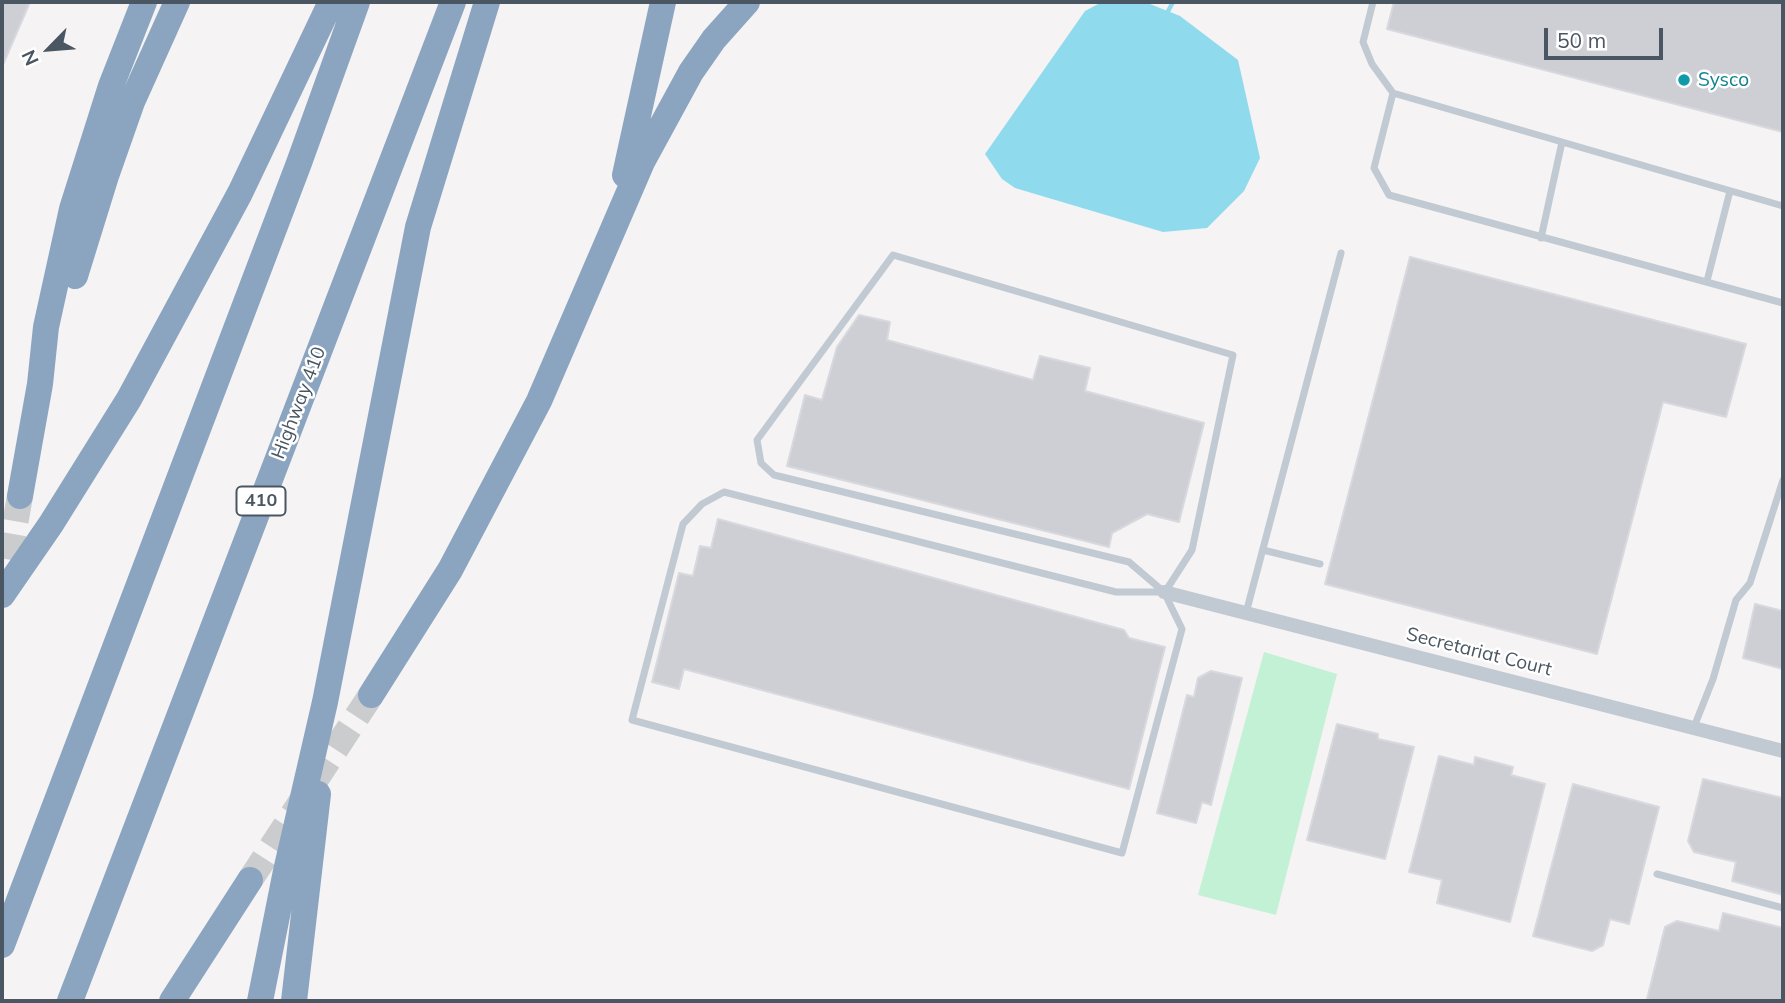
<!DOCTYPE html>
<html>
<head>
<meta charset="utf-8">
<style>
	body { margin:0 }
	#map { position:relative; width:1785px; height:1003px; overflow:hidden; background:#f5f3f3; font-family:Mulish,sans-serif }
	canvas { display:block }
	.frame { position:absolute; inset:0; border:4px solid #4a5661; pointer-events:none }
	.north { position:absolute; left:14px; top:14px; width:70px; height:70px; -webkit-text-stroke:5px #fff; paint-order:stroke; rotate:245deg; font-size:19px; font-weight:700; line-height:28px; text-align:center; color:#4a5661 }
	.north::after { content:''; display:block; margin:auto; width:24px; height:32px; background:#4a5661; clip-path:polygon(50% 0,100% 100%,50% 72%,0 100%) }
	.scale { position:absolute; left:1544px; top:28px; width:119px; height:32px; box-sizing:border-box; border:4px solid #4a5661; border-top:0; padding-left:9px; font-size:21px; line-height:24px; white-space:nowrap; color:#4a5661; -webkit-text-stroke:5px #fff; paint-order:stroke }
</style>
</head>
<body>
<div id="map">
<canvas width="1785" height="1003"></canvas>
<div class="frame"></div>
<div class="north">N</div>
<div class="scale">50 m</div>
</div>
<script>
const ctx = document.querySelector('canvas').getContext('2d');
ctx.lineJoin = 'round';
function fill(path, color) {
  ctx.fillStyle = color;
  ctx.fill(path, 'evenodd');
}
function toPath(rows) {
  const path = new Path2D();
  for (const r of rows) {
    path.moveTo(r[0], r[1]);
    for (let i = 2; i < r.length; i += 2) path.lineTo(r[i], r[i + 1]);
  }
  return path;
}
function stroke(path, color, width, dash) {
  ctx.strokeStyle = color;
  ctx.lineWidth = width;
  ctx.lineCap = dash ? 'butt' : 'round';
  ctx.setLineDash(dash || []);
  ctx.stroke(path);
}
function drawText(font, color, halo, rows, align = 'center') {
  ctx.font = font + ' Mulish,sans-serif';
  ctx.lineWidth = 5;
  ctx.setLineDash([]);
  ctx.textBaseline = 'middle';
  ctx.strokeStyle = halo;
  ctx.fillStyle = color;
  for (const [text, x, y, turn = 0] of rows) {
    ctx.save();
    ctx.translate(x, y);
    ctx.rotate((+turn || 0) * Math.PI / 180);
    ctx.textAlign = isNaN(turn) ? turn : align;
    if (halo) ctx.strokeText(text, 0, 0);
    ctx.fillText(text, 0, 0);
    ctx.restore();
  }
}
fill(toPath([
	[1264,652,1337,674,1276,915,1198,895]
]), '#c3f1d5');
fill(toPath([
	[1102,2,1145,2,1180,16,1238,60,1260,158,1244,191,1207,228,1163,232,1015,188,1002,179,985,154,1085,11]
]), '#90daee');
stroke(toPath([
	[1166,15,1173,2]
]), '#90daee', 4.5);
const building = toPath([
	[2,2,30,2,2,67,2,2],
	[1394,2,1783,2,1783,132,1387,29,1394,2],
	[1410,257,1746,344,1726,417,1663,402,1597,654,1325,584,1410,257],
	[859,315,890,322,887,340,1033,380,1040,356,1090,368,1085,391,1204,423,1179,522,1147,514,1112,533,1109,547,787,466,805,395,822,400,837,347,859,315],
	[718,519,1124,630,1129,638,1165,647,1129,789,684,669,679,689,652,682,679,573,693,576,700,546,711,548,718,519],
	[1755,604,1783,611,1783,669,1743,658,1755,604],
	[1211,671,1242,678,1211,805,1202,802,1196,823,1157,813,1187,695,1194,697,1198,678,1211,671],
	[1337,724,1378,734,1378,739,1414,747,1385,859,1307,840,1337,724],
	[1439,756,1474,765,1475,757,1513,767,1511,775,1545,784,1510,922,1437,903,1442,880,1409,872,1439,756],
	[1703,779,1783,798,1783,895,1732,881,1736,862,1694,852,1688,841,1703,779],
	[1573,784,1659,807,1629,924,1610,919,1603,945,1592,951,1533,936,1573,784],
	[1723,913,1783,928,1783,1001,1656,1001,1647,999,1665,927,1677,921,1719,931,1723,913]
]);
fill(building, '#cdcfd5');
stroke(building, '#d7d9de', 2);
stroke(toPath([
	[2,598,20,496],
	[250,880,371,695]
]), '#caccce', 26, [26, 13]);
stroke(toPath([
	[1373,2,1363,42,1372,64,1393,93],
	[1783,206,1393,93,1374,168,1389,195,1783,303],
	[1541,238,1562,142],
	[1707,281,1730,191],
	[1263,550,1320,564],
	[1164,592,1116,592,724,492,702,504,683,524,632,720,1122,853,1182,629,1164,592,1129,562,774,475,761,463,757,440,893,255,1233,355,1192,550,1165,592],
	[1246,613,1341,253],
	[1694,727,1713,679,1736,600,1750,583,1783,480],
	[1657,874,1783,908]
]), '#c1cad2', 7);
stroke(toPath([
	[1164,592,1783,751]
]), '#c1cad2', 14);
stroke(toPath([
	[625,175,663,2],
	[75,276,106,176,132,102,177,2],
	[20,496,40,384,46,327,72,209,111,86,144,2],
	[2,595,51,524,129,399,240,193,331,2],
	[371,695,450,570,539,401,642,162,691,72,714,39,747,2],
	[2,945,299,163,357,2],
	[70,1001,453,2],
	[172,1001,250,880],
	[260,1001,286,871,325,702,418,227,487,2],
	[294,1001,318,794]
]), '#8ba5c1', 26);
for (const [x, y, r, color] of [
	[1684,80,7,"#0f9aa8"]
]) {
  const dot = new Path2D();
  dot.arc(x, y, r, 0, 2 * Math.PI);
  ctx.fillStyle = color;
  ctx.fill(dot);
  stroke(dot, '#fff', 2.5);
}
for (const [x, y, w] of [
	[261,501,49]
]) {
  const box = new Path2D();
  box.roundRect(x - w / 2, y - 14.5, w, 29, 5);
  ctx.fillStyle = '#fff';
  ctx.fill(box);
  stroke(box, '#4a5661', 2);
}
drawText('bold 18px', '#4a5661', null, [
	["410",261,501]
]);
drawText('19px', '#0d838f', '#fff', [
	["Sysco",1698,80]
], 'left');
drawText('19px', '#4a5661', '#fff', [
	["Highway 410",299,403,-69],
	["Secretariat Court",1479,652,14]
]);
</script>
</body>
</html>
